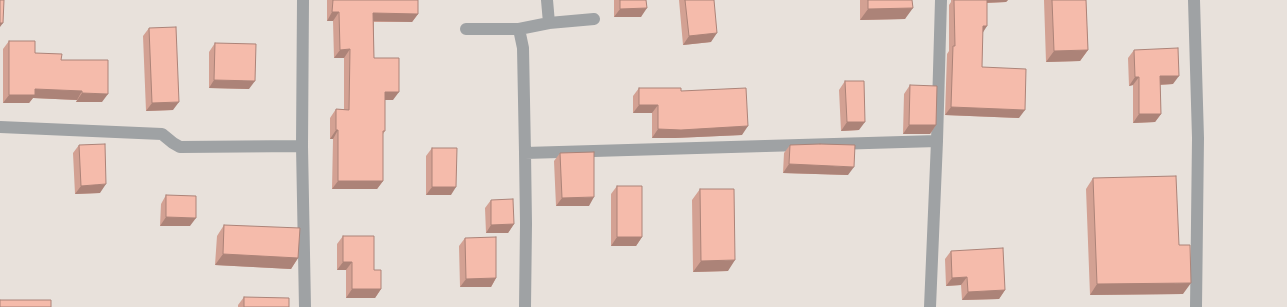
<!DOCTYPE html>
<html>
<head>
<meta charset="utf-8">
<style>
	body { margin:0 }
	canvas { display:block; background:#e8e1db }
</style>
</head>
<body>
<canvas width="1287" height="307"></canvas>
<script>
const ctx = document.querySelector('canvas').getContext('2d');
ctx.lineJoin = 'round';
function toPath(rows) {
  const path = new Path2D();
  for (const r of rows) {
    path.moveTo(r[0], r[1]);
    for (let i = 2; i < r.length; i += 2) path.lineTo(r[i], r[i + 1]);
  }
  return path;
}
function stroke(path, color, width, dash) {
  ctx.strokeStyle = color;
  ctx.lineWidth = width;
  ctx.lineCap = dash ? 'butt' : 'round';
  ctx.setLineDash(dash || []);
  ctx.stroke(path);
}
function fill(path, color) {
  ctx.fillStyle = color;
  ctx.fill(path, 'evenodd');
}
stroke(toPath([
	[303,0,302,146,305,307],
	[547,0,549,23],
	[1194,0,1198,138,1196,307],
	[466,29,519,29,523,48,525,153],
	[519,29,549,23,594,19],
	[0,127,162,134,173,143,180,147,302,146],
	[525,307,526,224,525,153,937,141],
	[930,307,937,141,941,0]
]), '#9fa2a4', 12);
fill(toPath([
	[327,0,418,0,418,14,412,22,374,22,374,58,393,100,385,100,385,131,383,134,383,181,377,189,332,189,333,139,330,139,330,118,336,109,344,109,344,58,334,58,333,21,327,21],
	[614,0,646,0,641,17,614,17],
	[679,0,714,0,711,42,683,45],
	[860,0,912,0,905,19,860,20],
	[951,0,1008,0,1006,2,987,3,982,33,982,67,1019,118,945,115,947,54,949,51,949,5,951,2],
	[1044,0,1086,0,1088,50,1080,61,1046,62],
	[149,28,173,110,146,111,143,36],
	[9,41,35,53,61,60,102,102,76,102,77,100,33,98,29,103,3,103,3,49],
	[215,43,249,89,209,88,209,52],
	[1134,50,1173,84,1160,85,1161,114,1155,122,1133,123,1133,85,1129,86,1128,58],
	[845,81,859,130,841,131,839,90],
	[910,85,936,125,930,134,903,134,904,94],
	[639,88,681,91,742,135,675,138,652,138,652,113,633,113,633,96],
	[79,145,100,193,75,194,73,153],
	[790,145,848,175,783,173,784,153],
	[432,148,451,195,426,195,426,156],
	[560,153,589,206,556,206,554,161],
	[1093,178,1183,294,1090,295,1086,189],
	[617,186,642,237,636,246,611,246,611,194],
	[700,189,728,271,693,272,692,200],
	[166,195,190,226,160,226,161,204],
	[491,200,514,224,508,233,486,233,485,208],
	[224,225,298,258,291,269,215,265,217,236],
	[343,236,374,270,381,289,375,298,346,298,346,270,337,270,337,244],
	[465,238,496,278,491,287,460,287,459,246],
	[951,251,1005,290,999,299,962,300,961,285,946,286,945,259],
	[244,297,289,307,238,307,238,305]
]), '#d3a193');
fill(toPath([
	[984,0,1008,0,1006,2,981,3],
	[647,8,641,17,614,17,620,9],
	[913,8,905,19,860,20,868,9],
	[332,12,339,12,333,21,327,21],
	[373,13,418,14,412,22,367,21],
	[0,23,3,23,0,27],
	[983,26,987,26,982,34],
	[717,33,711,42,683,45,689,36],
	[350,49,344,58,334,58,340,50],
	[1088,50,1080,61,1046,62,1054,51],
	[1160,76,1179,76,1173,84,1154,85],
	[1135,77,1139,77,1133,85,1129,86],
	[214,80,255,81,249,89,209,88],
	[35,89,82,91,77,100,33,98,29,103,3,103,9,95],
	[385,92,399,92,393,100,379,100],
	[82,93,108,94,102,102,76,102],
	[179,102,173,110,146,111,152,103],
	[639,105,658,105,652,113,633,113],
	[951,107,1025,110,1019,118,945,115],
	[1139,114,1161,114,1155,122,1133,123],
	[847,122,865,122,859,130,841,131],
	[909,125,936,125,930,134,903,134],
	[748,126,742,135,675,138,652,138,658,129],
	[336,130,338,130,333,139,330,139],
	[789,164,854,167,848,175,783,173],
	[338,181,383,181,377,189,332,189],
	[106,184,100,193,75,194,81,186],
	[432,187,456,187,451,195,426,195],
	[594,197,589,206,556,206,562,198],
	[166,217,196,218,190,226,160,226],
	[514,224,508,233,486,233,491,225],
	[617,237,642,237,636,246,611,246],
	[223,254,298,258,291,269,215,265],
	[735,260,728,271,693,272,701,261],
	[343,262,352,262,346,270,337,270],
	[967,277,961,285,946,286,952,278],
	[496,278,491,287,460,287,466,279],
	[1191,283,1183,294,1090,295,1097,284],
	[352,289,381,289,375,298,346,298],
	[1005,290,999,299,962,300,968,292]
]), '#ac8378');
const building = toPath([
	[0,0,4,0,3,23,0,23,0,0],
	[333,0,418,0,418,14,373,13,374,58,399,58,399,92,385,92,385,131,383,131,383,181,338,181,338,130,336,130,336,109,349,110,350,49,340,50,339,12,332,12,333,0],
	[620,0,646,0,647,8,620,9,620,0],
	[685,0,714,0,717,33,689,36,685,0],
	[868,0,912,0,913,8,868,9,868,0],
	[954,0,987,0,987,26,983,26,982,67,1026,69,1025,110,951,107,953,46,955,46,954,0],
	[1052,0,1086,0,1088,50,1054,51,1052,0],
	[176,27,179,102,152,103,149,28,176,27],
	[9,41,35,41,35,53,62,54,61,60,108,60,108,94,82,93,82,91,35,89,35,95,9,95,9,41],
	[215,43,256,44,255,81,214,80,215,43],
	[1178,48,1179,76,1160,76,1161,114,1139,114,1139,77,1135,77,1134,50,1178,48],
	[845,81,864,81,865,122,847,122,845,81],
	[910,85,937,86,936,125,909,125,910,85],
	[639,88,681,88,681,91,746,88,748,126,681,130,658,129,658,105,639,105,639,88],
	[105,144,106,184,81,186,79,145,105,144],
	[820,144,855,145,854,167,789,164,790,145,820,144],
	[432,148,457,148,456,187,432,187,432,148],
	[594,152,594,197,562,198,560,153,594,152],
	[1176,176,1179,245,1190,245,1191,283,1097,284,1093,178,1176,176],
	[617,186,642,186,642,237,617,237,617,186],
	[700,189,734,189,735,260,701,261,700,189],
	[166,195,196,196,196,218,166,217,166,195],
	[513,199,514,224,491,225,491,200,513,199],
	[224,225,300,228,298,258,223,254,224,225],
	[343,236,374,236,374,270,381,270,381,289,352,289,352,262,343,262,343,236],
	[496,237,496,278,466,279,465,238,496,237],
	[1003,248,1005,290,968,292,967,277,952,278,951,251,1003,248],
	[244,297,289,298,289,307,244,307,244,297],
	[0,300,51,300,51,307,0,307,0,300]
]);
fill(building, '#f5bbab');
stroke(building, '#ac8378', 1);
</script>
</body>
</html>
